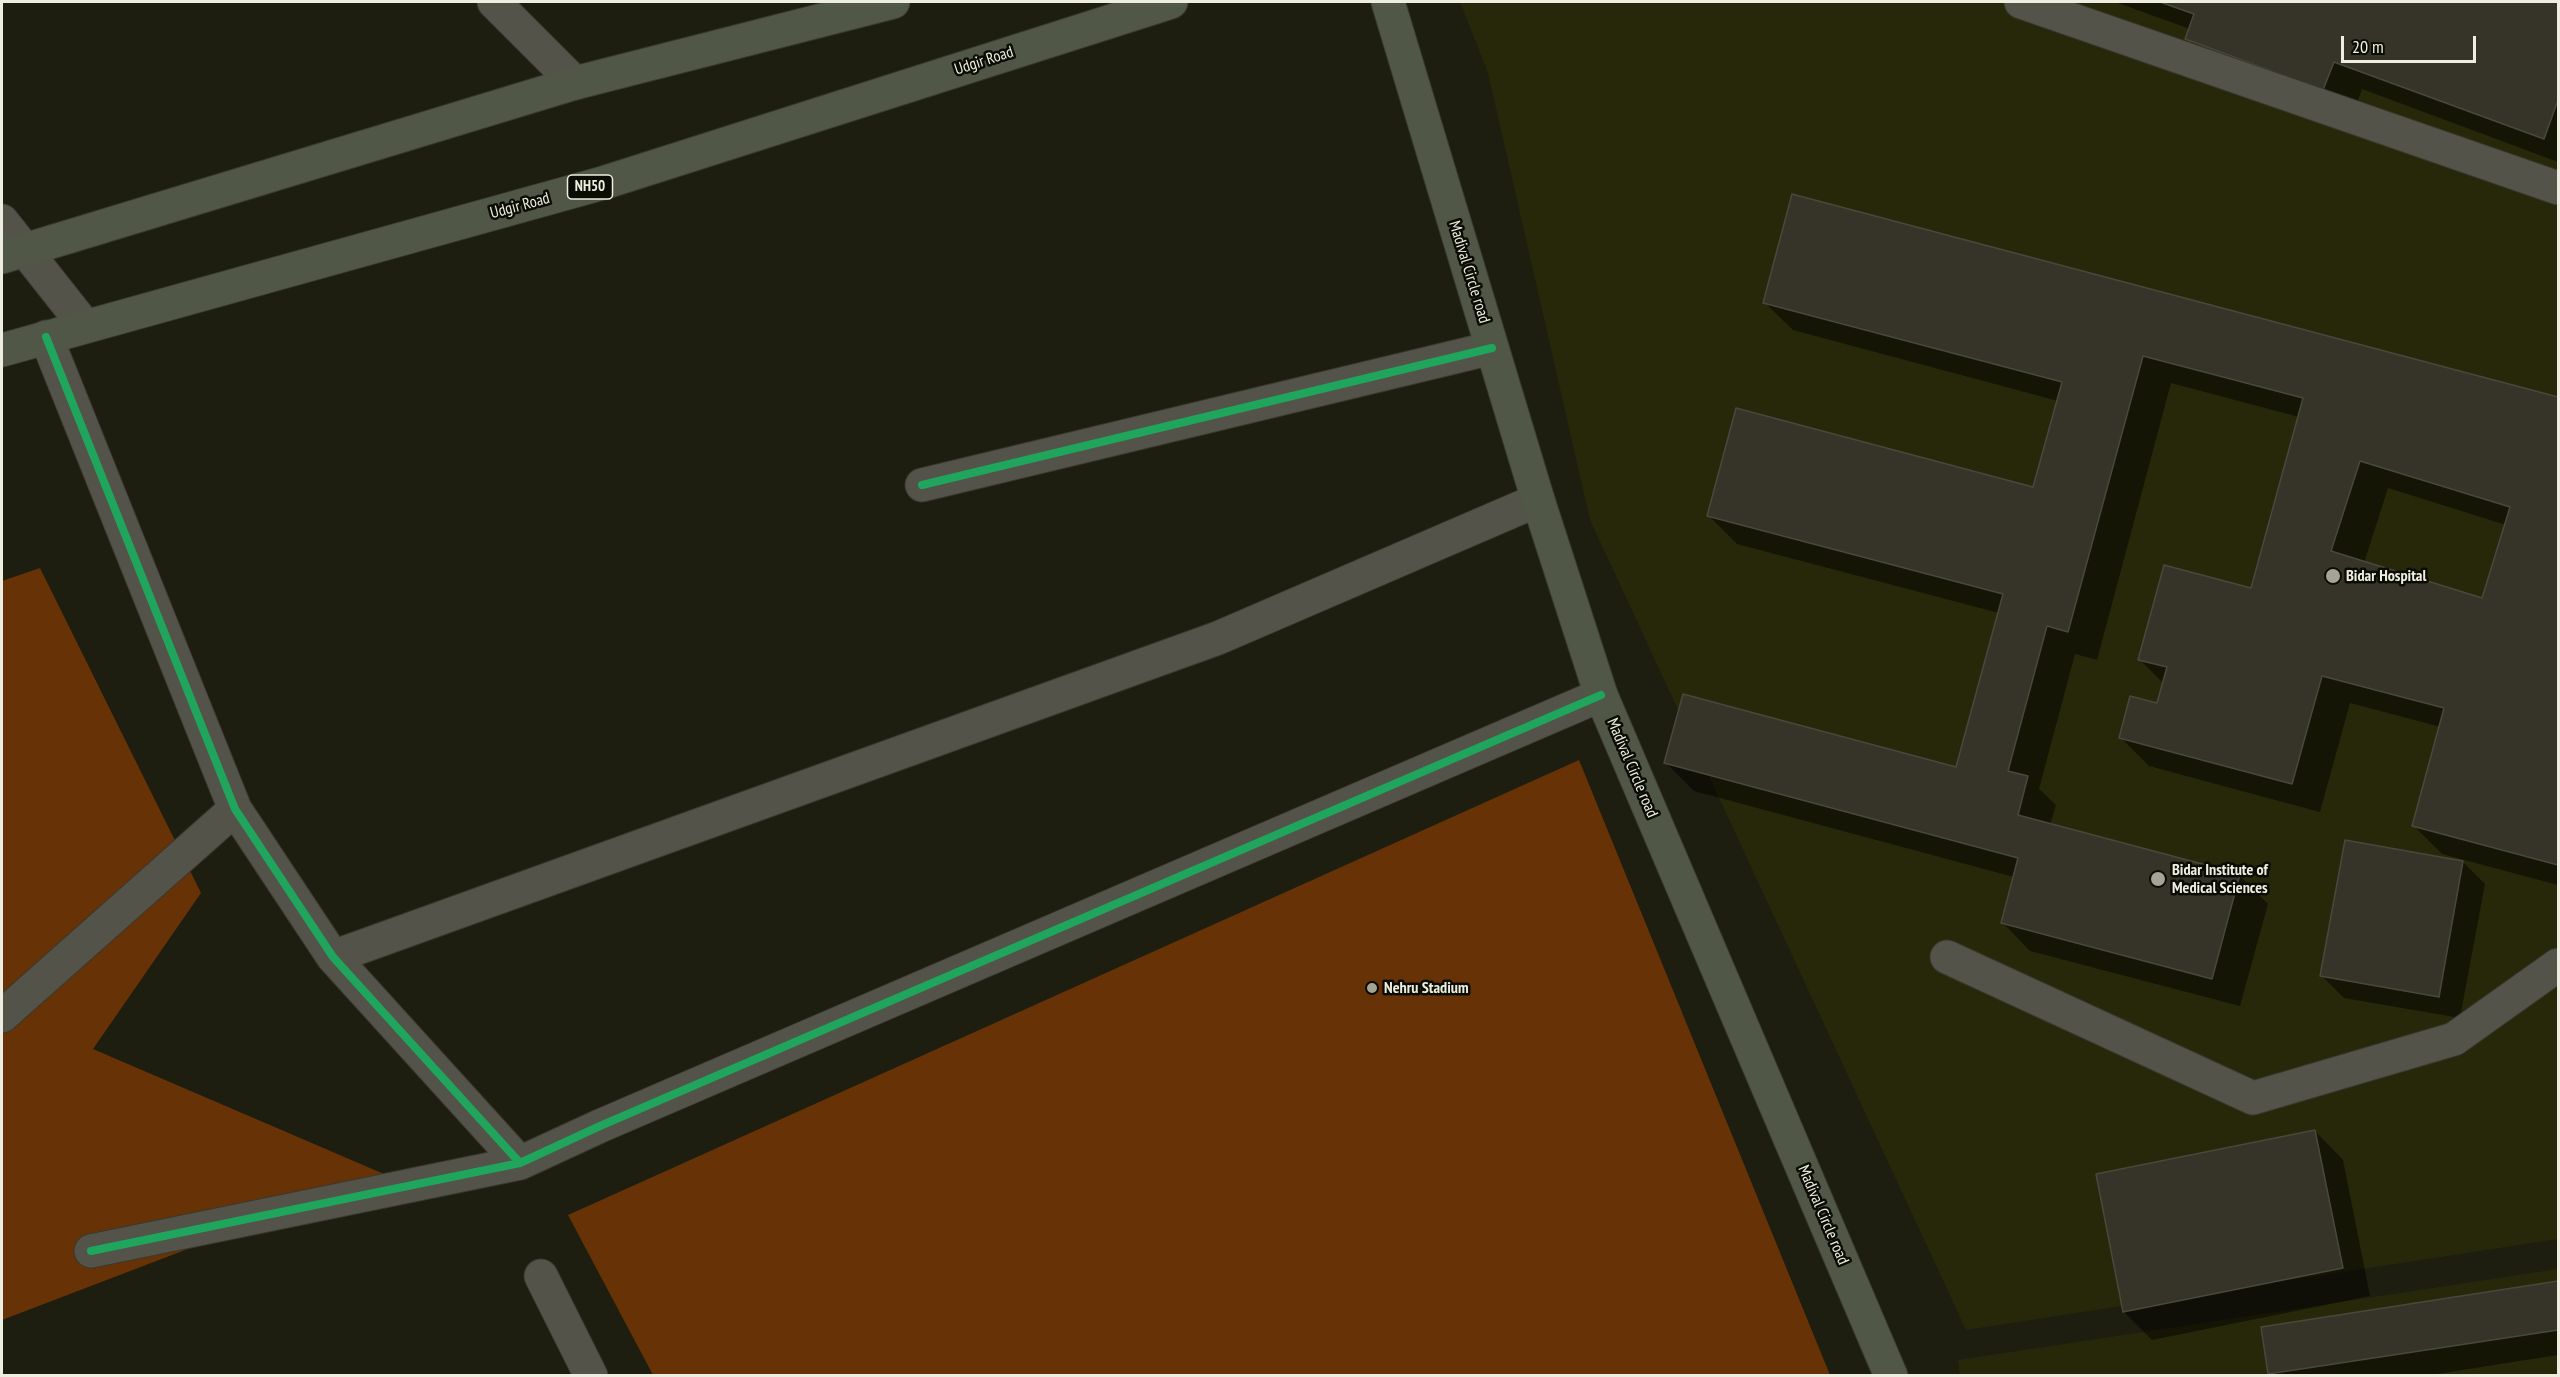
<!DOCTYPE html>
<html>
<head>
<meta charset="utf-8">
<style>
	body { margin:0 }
	#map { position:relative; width:2560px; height:1377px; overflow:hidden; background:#1d1d10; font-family:"PT Sans Narrow",sans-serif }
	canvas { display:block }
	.frame { position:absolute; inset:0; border:3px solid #edeedf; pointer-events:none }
	.scale { position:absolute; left:2341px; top:36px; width:135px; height:27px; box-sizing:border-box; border:3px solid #edeedf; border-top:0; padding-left:8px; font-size:18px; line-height:21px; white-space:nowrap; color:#edeedf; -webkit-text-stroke:4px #0b0c03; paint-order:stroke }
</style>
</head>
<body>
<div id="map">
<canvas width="2560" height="1377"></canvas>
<div class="frame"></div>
<div class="scale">20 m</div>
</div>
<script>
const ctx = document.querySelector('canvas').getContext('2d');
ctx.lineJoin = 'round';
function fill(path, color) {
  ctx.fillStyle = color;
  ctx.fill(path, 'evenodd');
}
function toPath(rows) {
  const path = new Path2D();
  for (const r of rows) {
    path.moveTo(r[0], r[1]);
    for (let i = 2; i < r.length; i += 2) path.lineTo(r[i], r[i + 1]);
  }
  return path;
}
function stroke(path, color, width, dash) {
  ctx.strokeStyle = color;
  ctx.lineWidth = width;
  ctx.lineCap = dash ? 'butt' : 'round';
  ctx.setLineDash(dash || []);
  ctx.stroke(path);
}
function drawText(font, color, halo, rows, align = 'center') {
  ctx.font = font + ' "PT Sans Narrow",sans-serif';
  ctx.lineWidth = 5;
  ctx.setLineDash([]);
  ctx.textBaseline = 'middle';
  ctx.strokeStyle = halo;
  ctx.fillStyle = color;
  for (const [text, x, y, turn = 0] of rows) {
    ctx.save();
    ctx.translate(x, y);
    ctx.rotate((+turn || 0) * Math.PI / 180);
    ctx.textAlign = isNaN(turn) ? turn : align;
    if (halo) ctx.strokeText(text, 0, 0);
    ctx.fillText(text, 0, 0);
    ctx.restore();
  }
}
fill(toPath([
	[1460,2,2558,2,2558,1239,1966,1330,1590,520,1488,73],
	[2558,1269,2558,1375,1960,1376,1958,1360]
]), '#272809');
fill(toPath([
	[40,568,201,893,93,1049,384,1174,2,1320,2,581],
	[1579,760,1830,1375,653,1375,568,1215]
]), '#673206');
fill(toPath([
	[2115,2,2558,2,2558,162,2362,89,2352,117,2215,67,2187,38,2190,29],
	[1793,196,2558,398,2558,885,2442,854,2414,826,2441,727,2350,703,2320,812,2149,766,2121,738,2158,705,2164,684,2140,660,2252,589,2299,417,2171,383,2097,660,2075,654,2039,789,2056,805,2050,825,2240,876,2268,904,2240,1006,2030,951,2002,922,2014,877,1694,791,1666,763,1957,768,1999,613,1737,544,1708,515,2034,488,2058,401,1793,330,1764,302],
	[2388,488,2506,525,2483,599,2364,563],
	[2463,862,2485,884,2460,1018,2344,998,2322,976],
	[2315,1131,2343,1160,2370,1296,2152,1340,2124,1312],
	[2558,1283,2558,1355,2424,1376,2271,1376,2270,1374,2263,1328]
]), '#0007');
const building = toPath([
	[2160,2,2558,2,2558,100,2544,139,2334,62,2323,90,2185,39,2194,14,2160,2],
	[1792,194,2558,397,2558,865,2412,826,2444,708,2322,676,2292,784,2119,738,2130,696,2157,703,2167,667,2138,660,2164,565,2251,588,2303,398,2143,356,2068,632,2047,626,2008,771,2028,776,2018,815,2240,874,2212,979,2001,923,2018,858,1664,763,1683,694,1956,767,2003,594,1707,516,1736,408,2033,487,2062,382,1763,303,1792,194],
	[2360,461,2510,507,2482,598,2331,551,2360,461],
	[2345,840,2463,861,2439,997,2320,976,2345,840],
	[2315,1130,2343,1268,2123,1312,2096,1174,2315,1130],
	[2558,1281,2558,1330,2268,1374,2261,1327,2558,1281]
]);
fill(building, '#363429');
stroke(building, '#4a483c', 1.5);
const minor = toPath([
	[494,2,575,83],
	[2021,2,2558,188],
	[2,221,85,326],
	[46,337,235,809,333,957,520,1163],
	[922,485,1492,348],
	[333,957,1218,638,1538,500],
	[1947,957,2253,1098,2454,1039,2558,965],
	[2,1016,235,809],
	[91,1251,520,1163,600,1126,1601,695],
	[541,1276,591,1376]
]);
const highway = toPath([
	[1388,2,1538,500,1601,695,1891,1376],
	[2,257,575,83,893,2],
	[2,350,603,183,1171,2]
]);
stroke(minor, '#393930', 35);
stroke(highway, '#393930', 35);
stroke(minor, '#535349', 33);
stroke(highway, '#505747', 33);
stroke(toPath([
	[46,337,235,809,333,957,520,1163],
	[922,485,1492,348],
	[91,1251,520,1163,600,1126,1601,695]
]), '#20a55d', 8);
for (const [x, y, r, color] of [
	[2333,576,8,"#a4a597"],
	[2158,879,8,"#a4a597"],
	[1372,988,6,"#a4a597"]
]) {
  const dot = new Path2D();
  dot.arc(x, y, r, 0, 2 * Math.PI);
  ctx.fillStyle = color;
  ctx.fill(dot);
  stroke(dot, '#0b0c03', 2);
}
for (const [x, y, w] of [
	[590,187,45]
]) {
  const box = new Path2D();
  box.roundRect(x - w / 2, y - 12, w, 24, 4.5);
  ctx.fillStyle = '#0b0c03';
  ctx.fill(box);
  stroke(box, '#edeedf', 1.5);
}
drawText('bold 15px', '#edeedf', null, [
	["NH50",590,187]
]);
drawText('16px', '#edeedf', '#0b0c03', [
	["Udgir Road",984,61,-18],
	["Udgir Road",520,206,-15],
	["Madival Circle road",1469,272,73],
	["Madival Circle road",1632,768,67],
	["Madival Circle road",1823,1215,67]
]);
drawText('bold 16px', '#edeedf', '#0b0c03', [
	["Bidar Hospital",2346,576],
	["Bidar Institute of",2172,870],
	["Medical Sciences",2172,888],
	["Nehru Stadium",1384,988]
], 'left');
</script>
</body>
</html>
